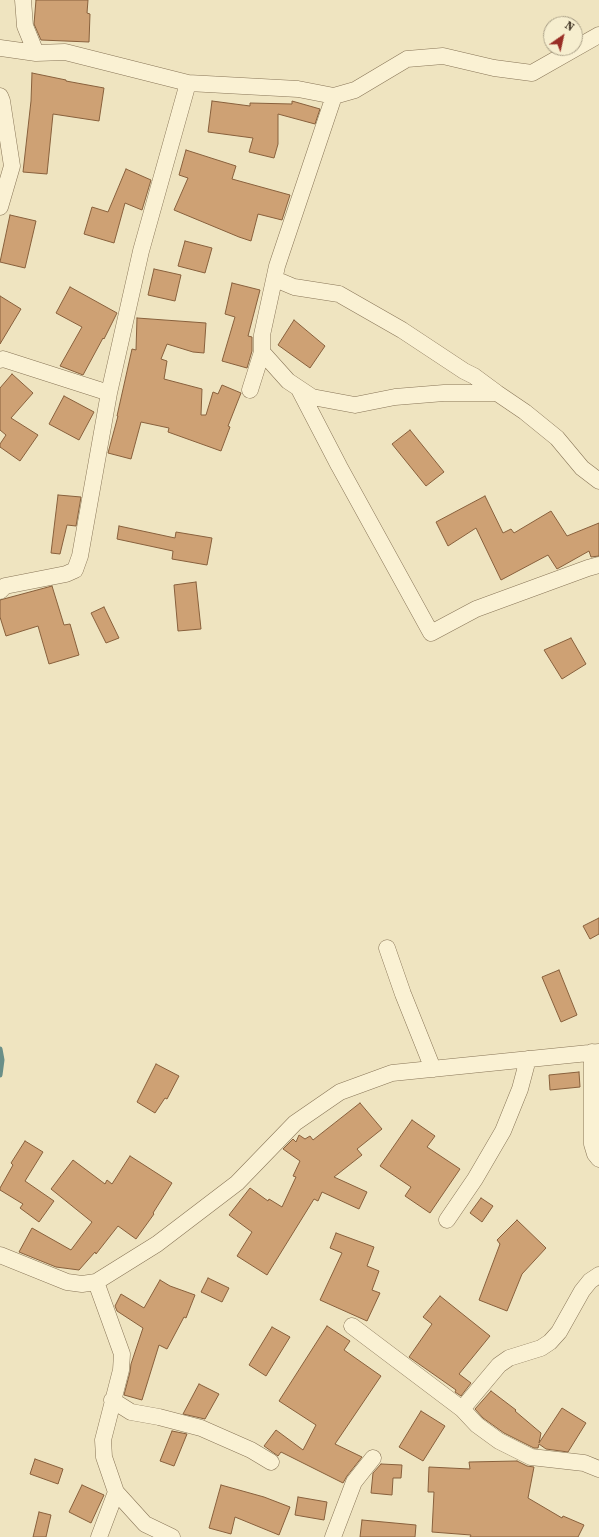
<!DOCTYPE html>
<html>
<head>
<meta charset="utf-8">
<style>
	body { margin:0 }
	#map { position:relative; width:599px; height:1537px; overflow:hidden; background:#efe4c0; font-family:"Source Serif 4",serif }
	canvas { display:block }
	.north { position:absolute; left:543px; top:16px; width:40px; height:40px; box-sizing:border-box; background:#f6eecf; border:1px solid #aaa087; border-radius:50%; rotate:34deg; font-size:11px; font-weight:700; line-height:16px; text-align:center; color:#372b1c }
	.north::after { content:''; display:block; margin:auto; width:14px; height:18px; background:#992e26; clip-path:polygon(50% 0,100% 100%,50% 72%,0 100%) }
</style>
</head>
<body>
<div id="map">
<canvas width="599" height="1537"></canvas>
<div class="north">N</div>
</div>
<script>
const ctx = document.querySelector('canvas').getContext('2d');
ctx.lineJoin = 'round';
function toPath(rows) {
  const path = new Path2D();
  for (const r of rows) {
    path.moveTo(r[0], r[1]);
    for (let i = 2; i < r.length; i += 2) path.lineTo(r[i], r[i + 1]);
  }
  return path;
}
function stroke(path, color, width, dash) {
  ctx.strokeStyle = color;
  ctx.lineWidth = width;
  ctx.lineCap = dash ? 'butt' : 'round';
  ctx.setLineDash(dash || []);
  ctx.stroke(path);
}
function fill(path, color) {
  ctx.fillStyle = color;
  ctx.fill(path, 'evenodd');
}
stroke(toPath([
	[0,1049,2,1060,0,1075]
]), '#6a8f88', 5);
const building = toPath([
	[36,0,88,0,87,13,90,14,89,42,41,40,34,24,36,0],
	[32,73,66,80,66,81,104,88,99,121,53,114,47,174,23,172,31,101,32,73],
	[212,101,250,106,250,103,292,104,292,101,320,109,315,124,278,114,278,144,274,158,249,152,253,138,208,132,212,101],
	[186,150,236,166,232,179,290,195,282,220,258,214,251,241,239,237,174,210,188,178,179,175,186,150],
	[126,169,151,180,142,210,125,203,114,243,84,234,92,207,108,212,126,169],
	[10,215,36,221,25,268,0,262,10,215],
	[185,241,212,248,205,273,178,266,185,241],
	[154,269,181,275,175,301,148,295,154,269],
	[232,283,260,290,248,336,252,337,252,351,247,368,222,361,235,317,225,314,232,283],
	[70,287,117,313,104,339,103,338,83,375,60,366,82,327,56,313,70,287],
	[0,296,21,309,0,344,0,296],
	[137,318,206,323,204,353,193,352,167,344,161,359,167,361,164,379,202,389,201,415,206,415,213,392,218,394,222,385,241,393,228,426,230,427,221,451,168,432,169,428,141,422,131,459,108,453,118,416,117,416,132,349,136,350,137,318],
	[294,320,325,346,310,368,278,345,294,320],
	[12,374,33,393,11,418,38,435,20,461,0,447,0,444,6,435,0,430,0,388,12,374],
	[64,396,94,412,79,440,49,424,64,396],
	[410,430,444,472,426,486,392,444,410,430],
	[58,495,81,497,76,526,67,525,60,554,51,553,58,495],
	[485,496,503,533,511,529,514,533,551,511,567,536,599,523,599,556,591,557,589,551,557,569,548,555,501,580,476,528,448,546,436,522,485,496],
	[119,526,175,538,176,532,212,538,207,565,172,559,173,551,117,539,119,526],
	[196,582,201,629,178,631,174,585,196,582],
	[52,586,64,625,70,624,79,655,49,664,38,626,6,636,0,617,0,600,52,586],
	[104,607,119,638,106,643,91,613,104,607],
	[571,638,586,664,562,679,544,650,571,638],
	[599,918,599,934,590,939,583,926,599,918],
	[559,970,577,1015,561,1022,542,977,559,970],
	[156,1064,179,1076,167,1099,165,1098,155,1113,137,1102,156,1064],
	[579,1072,580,1087,550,1090,549,1075,579,1072],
	[360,1103,382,1129,357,1149,362,1155,334,1177,367,1192,359,1209,322,1192,318,1201,314,1199,267,1275,237,1256,252,1232,229,1215,250,1188,268,1201,269,1199,282,1207,296,1177,293,1176,300,1161,283,1149,293,1139,296,1142,299,1135,305,1139,310,1136,313,1140,360,1103],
	[412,1120,435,1136,427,1147,460,1169,430,1213,405,1196,411,1187,380,1166,412,1120],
	[25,1141,43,1152,25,1181,54,1201,39,1222,20,1208,23,1204,0,1190,0,1188,13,1165,11,1163,25,1141],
	[130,1156,172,1183,153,1213,154,1214,136,1239,118,1226,96,1254,95,1252,79,1270,56,1267,19,1252,32,1228,71,1250,92,1222,51,1189,73,1160,105,1184,107,1180,112,1184,130,1156],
	[481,1198,493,1206,482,1222,470,1213,481,1198],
	[517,1220,546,1248,522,1274,507,1311,479,1300,500,1244,497,1240,517,1220],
	[336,1233,374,1247,367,1266,379,1271,372,1290,380,1293,367,1321,320,1300,342,1253,330,1248,336,1233],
	[208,1278,229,1288,222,1302,201,1292,208,1278],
	[160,1280,170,1286,195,1295,186,1318,184,1317,167,1349,159,1345,142,1400,124,1395,130,1372,131,1364,143,1328,117,1311,115,1306,121,1294,144,1308,160,1280],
	[440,1296,490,1336,459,1374,471,1383,461,1396,455,1392,456,1390,409,1357,432,1324,423,1317,440,1296],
	[327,1326,350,1341,344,1350,381,1376,335,1444,362,1457,347,1476,343,1483,281,1452,278,1456,264,1446,276,1430,303,1450,316,1425,279,1401,327,1326],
	[272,1327,290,1337,266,1376,249,1365,272,1327],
	[199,1384,219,1394,205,1419,183,1414,199,1384],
	[491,1391,516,1410,515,1411,541,1433,539,1443,562,1408,586,1423,568,1452,546,1449,539,1444,538,1448,534,1448,504,1433,483,1418,475,1409,491,1391],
	[421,1411,445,1426,423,1461,399,1447,421,1411],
	[172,1431,187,1434,174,1466,160,1461,172,1431],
	[35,1459,63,1469,58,1484,30,1474,35,1459],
	[517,1461,527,1466,534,1467,528,1498,562,1518,563,1516,584,1525,578,1537,470,1537,471,1535,432,1532,434,1492,428,1492,429,1467,470,1469,469,1462,517,1461],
	[381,1464,402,1465,401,1478,393,1478,392,1495,371,1493,373,1473,381,1464],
	[82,1485,104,1495,91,1523,69,1512,82,1485],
	[221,1485,264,1497,290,1507,279,1535,235,1517,231,1534,209,1528,221,1485],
	[298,1497,327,1502,324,1520,295,1515,298,1497],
	[39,1512,51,1515,46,1537,33,1537,39,1512],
	[362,1520,416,1525,415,1537,360,1537,362,1520]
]);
fill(building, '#cea174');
stroke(building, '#88603c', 1);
const minor = toPath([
	[23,0,25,26,36,53],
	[0,48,36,53,65,52,188,83,298,89,334,96,355,90,407,59,443,56,494,68,532,73,599,35],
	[0,96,2,101,12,166,0,207],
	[275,279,294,287,339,294,402,330,464,371,474,376,497,393,525,412,557,438,582,468,599,481],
	[262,352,288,381,312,397,355,405,395,397,444,393,497,393],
	[0,360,3,359,109,393],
	[299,389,339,466,431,633,476,609,588,568,599,565],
	[250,390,262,352,262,335,277,266,334,96],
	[0,591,5,586,66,574,75,570,80,556,109,393,141,251,188,83],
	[387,948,403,994,433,1069],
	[592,1052,592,1144,595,1154,599,1159],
	[447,1220,475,1179,503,1131,520,1089,528,1059],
	[0,1255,67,1282,82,1284,96,1282,157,1244,237,1183,295,1123,340,1092,392,1073,599,1052],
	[96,1282,122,1354,121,1370,103,1440,104,1457,116,1492,99,1537],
	[352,1326,462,1409,477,1425,499,1441,531,1457,584,1463,599,1469],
	[112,1400,131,1412,159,1417,201,1428,251,1450,271,1462],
	[462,1409,499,1365,509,1358,541,1348,550,1342,559,1332,582,1291,590,1281,599,1275],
	[116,1492,145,1524,172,1537],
	[333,1537,354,1482,373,1458]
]);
stroke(minor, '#887557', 17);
stroke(minor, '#faf1d3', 16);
</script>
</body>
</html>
